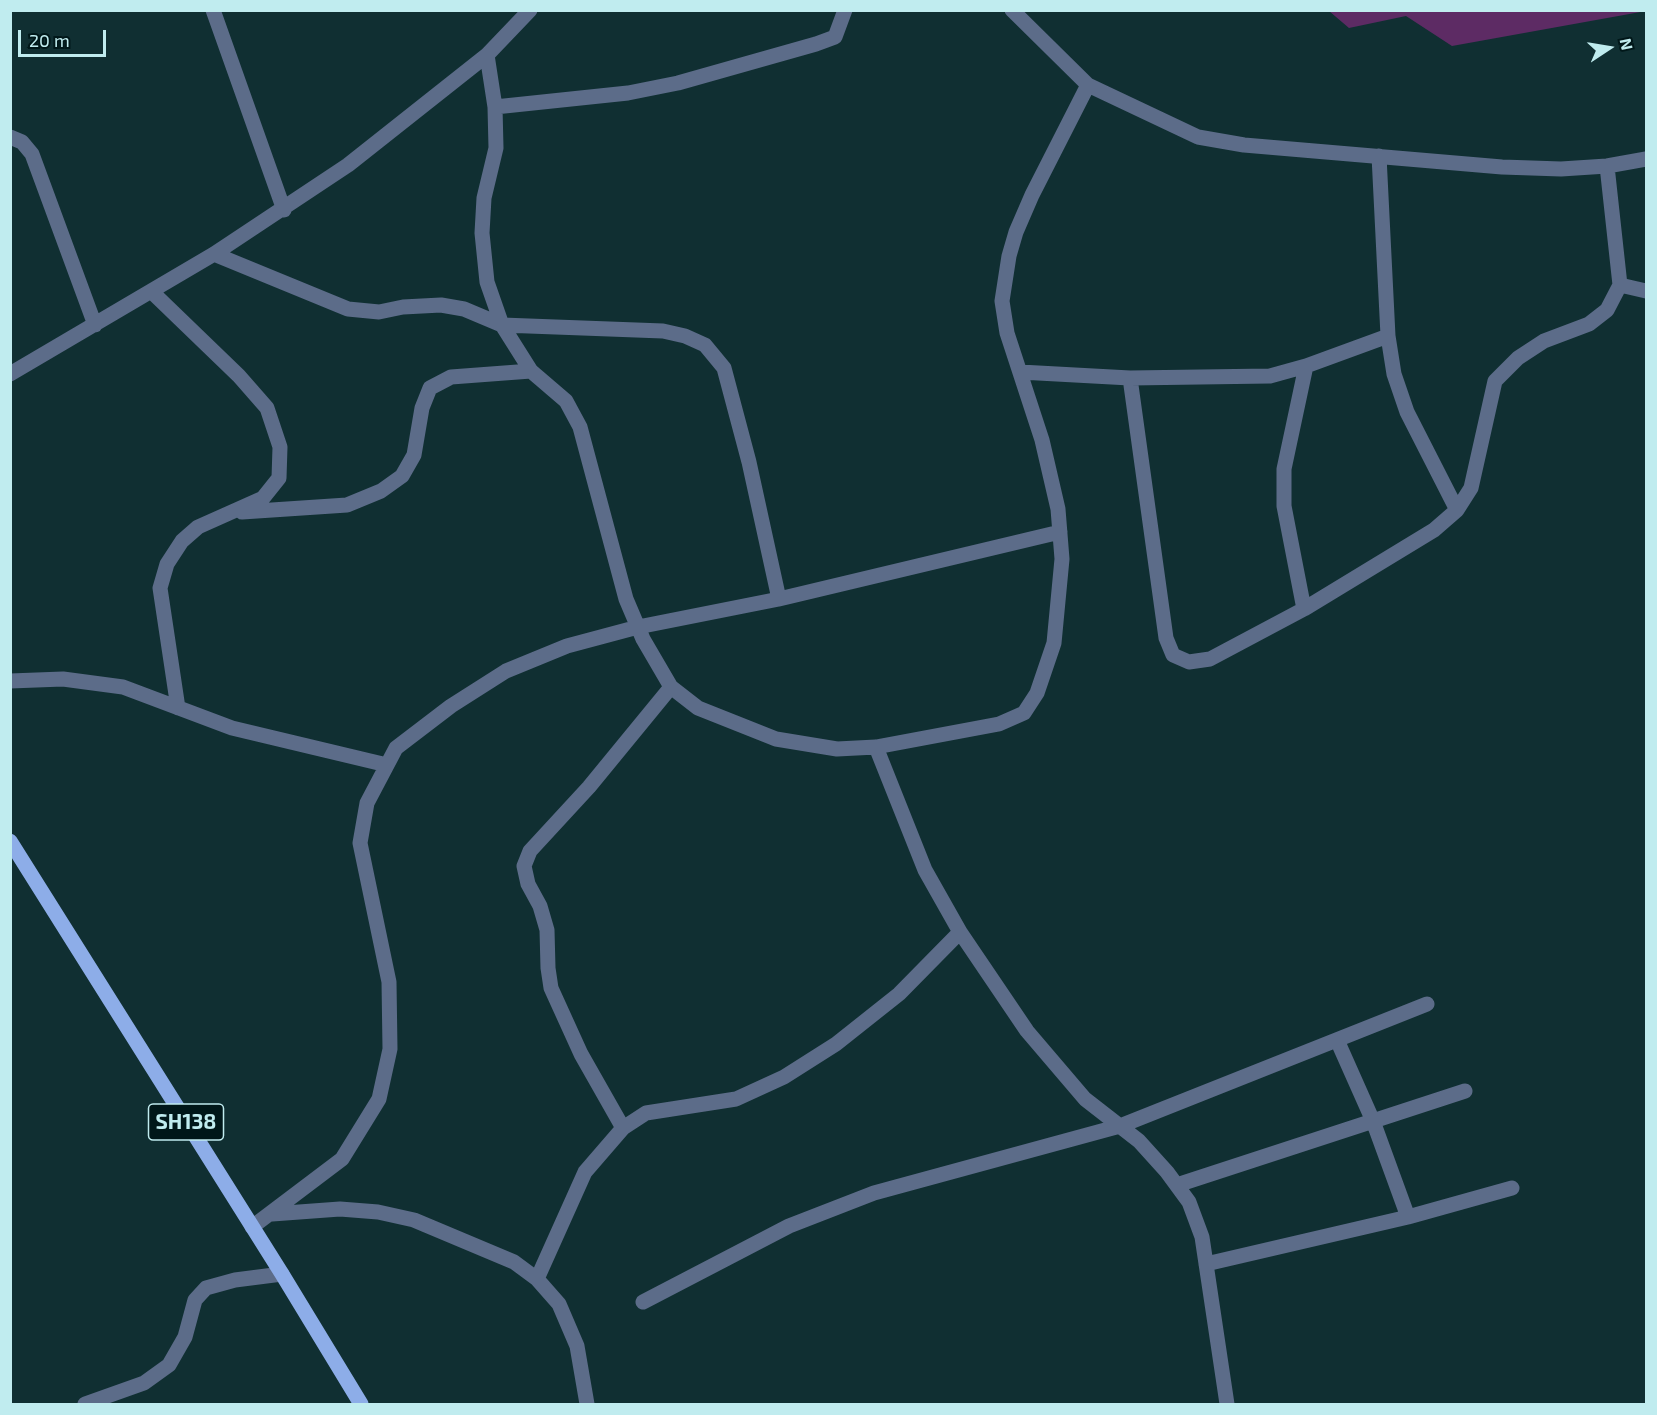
<!DOCTYPE html>
<html>
<head>
<meta charset="utf-8">
<style>
	body { margin:0 }
	#map { position:relative; width:1657px; height:1415px; overflow:hidden; background:#102f32; font-family:"Exo 2",sans-serif }
	canvas { display:block }
	.frame { position:absolute; inset:0; border:12px solid #c0ecef; pointer-events:none }
	.north { position:absolute; left:1579px; top:18px; width:60px; height:60px; -webkit-text-stroke:4px #001719; paint-order:stroke; rotate:78deg; font-size:16px; font-weight:700; line-height:24px; text-align:center; color:#c0ecef }
	.north::after { content:''; display:block; margin:auto; width:21px; height:27px; background:#c0ecef; clip-path:polygon(50% 0,100% 100%,50% 72%,0 100%) }
	.scale { position:absolute; left:18px; top:30px; width:88px; height:27px; box-sizing:border-box; border:3px solid #c0ecef; border-top:0; padding-left:8px; font-size:18px; line-height:21px; white-space:nowrap; color:#c0ecef; -webkit-text-stroke:4px #001719; paint-order:stroke }
</style>
</head>
<body>
<div id="map">
<canvas width="1657" height="1415"></canvas>
<div class="frame"></div>
<div class="north">N</div>
<div class="scale">20 m</div>
</div>
<script>
const ctx = document.querySelector('canvas').getContext('2d');
ctx.lineJoin = 'round';
function fill(path, color) {
  ctx.fillStyle = color;
  ctx.fill(path, 'evenodd');
}
function toPath(rows) {
  const path = new Path2D();
  for (const r of rows) {
    path.moveTo(r[0], r[1]);
    for (let i = 2; i < r.length; i += 2) path.lineTo(r[i], r[i + 1]);
  }
  return path;
}
function stroke(path, color, width, dash) {
  ctx.strokeStyle = color;
  ctx.lineWidth = width;
  ctx.lineCap = dash ? 'butt' : 'round';
  ctx.setLineDash(dash || []);
  ctx.stroke(path);
}
function drawText(font, color, halo, rows, align = 'center') {
  ctx.font = font + ' "Exo 2",sans-serif';
  ctx.lineWidth = 5;
  ctx.setLineDash([]);
  ctx.textBaseline = 'middle';
  ctx.strokeStyle = halo;
  ctx.fillStyle = color;
  for (const [text, x, y, turn = 0] of rows) {
    ctx.save();
    ctx.translate(x, y);
    ctx.rotate((+turn || 0) * Math.PI / 180);
    ctx.textAlign = isNaN(turn) ? turn : align;
    if (halo) ctx.strokeText(text, 0, 0);
    ctx.fillText(text, 0, 0);
    ctx.restore();
  }
}
fill(toPath([
	[1329,11,1646,10,1646,11,1452,46,1406,16,1349,28]
]), '#5d2b64');
stroke(toPath([
	[213,10,284,210],
	[1012,10,1088,85,1198,137,1244,145,1502,167,1561,169,1607,166,1646,159],
	[487,55,495,107,496,148,484,198,482,233,487,282,502,325,531,371,566,401,580,427,626,599,643,639,671,687,698,708,776,739,837,749,876,747,999,724,1024,713,1037,693,1054,643,1062,559,1058,509,1042,440,1007,333,1002,301,1009,256,1016,232,1032,195,1088,85],
	[495,107,628,93,678,83,816,44,835,37,845,10],
	[10,137,22,142,32,154,95,325],
	[1379,156,1388,336,1394,374,1407,412,1457,510],
	[214,254,348,309,379,312,403,307,441,305,464,309,502,325,663,331,685,336,705,345,724,368,749,462,779,599],
	[1620,285,1646,291],
	[152,292,239,376,267,408,280,447,279,478,263,498,198,527,182,541,167,564,160,588,178,708],
	[1020,372,1130,378,1270,376,1306,366,1388,336],
	[10,374,214,254,348,165,487,55,530,10],
	[1130,378,1166,638,1173,655,1189,662,1210,659,1304,609,1434,530,1457,510,1471,488,1495,381,1518,358,1544,341,1589,324,1607,310,1620,285,1607,166],
	[242,512,347,505,381,491,402,476,414,455,422,408,430,388,451,377,531,371],
	[1304,609,1284,506,1284,469,1306,366],
	[10,681,63,679,123,687,232,728,387,765],
	[876,747,925,870,960,932,1027,1031,1085,1099,1139,1141,1167,1172,1189,1202,1202,1237,1227,1404],
	[1337,1040,1373,1121,1408,1217],
	[623,1128,581,1054,551,988,548,968,547,930,540,906,528,884,524,866,530,851,589,787,671,687],
	[1177,1185,1465,1091],
	[272,1214,340,1209,378,1212,414,1220,514,1262,537,1279,559,1304,577,1346,587,1404],
	[252,1227,342,1159,379,1099,390,1049,389,982,360,843,367,803,396,748,451,706,506,671,567,646,638,627,779,599,1060,532],
	[1206,1264,1408,1217,1512,1188],
	[537,1279,585,1172,623,1128,646,1113,736,1099,784,1077,836,1044,899,994,960,932],
	[643,1302,789,1226,874,1193,1120,1126,1427,1004],
	[85,1404,144,1383,169,1365,185,1337,195,1300,206,1288,235,1280,282,1274]
]), '#5c6c89', 15);
stroke(toPath([
	[10,841,282,1274,361,1404]
]), '#8dade8', 15);
for (const [x, y, w] of [
	[186,1122,75]
]) {
  const box = new Path2D();
  box.roundRect(x - w / 2, y - 18, w, 36, 4.5);
  ctx.fillStyle = '#001719';
  ctx.fill(box);
  stroke(box, '#c0ecef', 1.5);
}
drawText('bold 21px', '#c0ecef', null, [
	["SH138",186,1122]
]);
</script>
</body>
</html>
